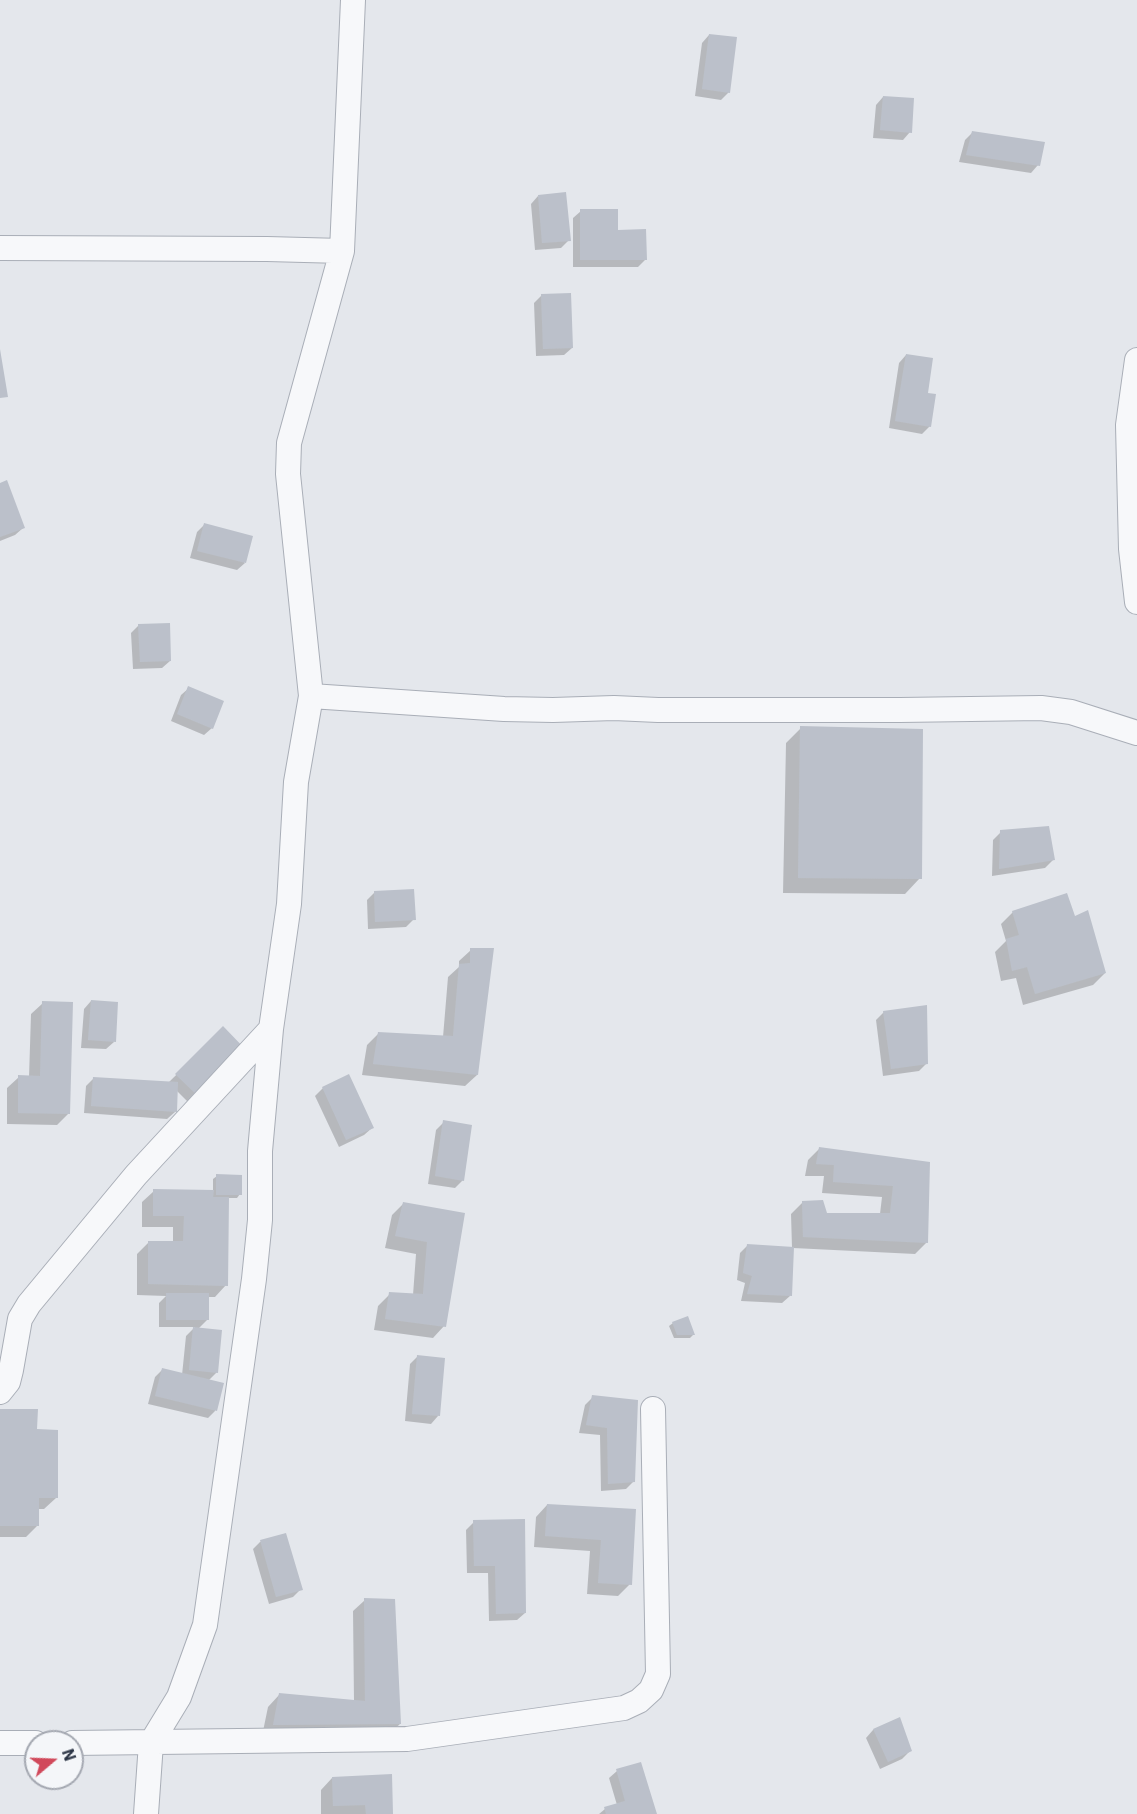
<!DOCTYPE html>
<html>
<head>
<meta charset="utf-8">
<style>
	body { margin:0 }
	#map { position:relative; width:1137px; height:1814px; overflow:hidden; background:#e4e7ec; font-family:"IBM Plex Sans",sans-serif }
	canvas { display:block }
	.north { position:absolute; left:24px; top:1730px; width:60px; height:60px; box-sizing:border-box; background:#f4f6f9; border:2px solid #a4a8b1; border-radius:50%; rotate:71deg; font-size:16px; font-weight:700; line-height:24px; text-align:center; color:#2b3445 }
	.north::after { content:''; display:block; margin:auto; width:21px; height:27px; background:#d1495b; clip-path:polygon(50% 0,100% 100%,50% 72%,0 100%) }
</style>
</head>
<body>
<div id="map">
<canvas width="1137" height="1814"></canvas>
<div class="north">N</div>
</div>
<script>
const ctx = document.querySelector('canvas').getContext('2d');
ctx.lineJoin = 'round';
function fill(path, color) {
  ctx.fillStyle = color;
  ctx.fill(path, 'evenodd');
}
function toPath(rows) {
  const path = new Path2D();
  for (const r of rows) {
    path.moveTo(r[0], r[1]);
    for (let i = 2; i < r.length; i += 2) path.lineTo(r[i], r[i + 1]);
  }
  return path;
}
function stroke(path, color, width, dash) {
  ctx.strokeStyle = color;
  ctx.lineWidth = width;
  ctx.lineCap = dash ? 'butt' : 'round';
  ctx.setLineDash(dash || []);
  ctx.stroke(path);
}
fill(toPath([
	[709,35,729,92,721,100,695,96,702,43],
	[883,97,910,132,903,140,873,138,876,105],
	[973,132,1038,165,1031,173,959,162,965,140],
	[538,196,569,240,561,248,535,250,531,204],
	[581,211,617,231,646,259,638,267,573,267,573,218],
	[542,295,572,348,564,355,536,356,534,303],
	[906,355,930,426,922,434,889,428,899,363],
	[0,484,23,528,15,535,0,541],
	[204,525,245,563,237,570,190,558,197,532],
	[139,625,170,661,162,668,133,669,131,633],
	[189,688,212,728,204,735,171,721,181,695],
	[801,728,920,878,905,894,783,893,786,743],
	[1001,832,1053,860,1045,868,992,876,993,840],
	[375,892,414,919,406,927,368,929,367,900],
	[1013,912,1074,918,1105,973,1093,985,1023,1005,1016,978,1001,981,995,952,1006,941,1001,924],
	[471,950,477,1075,465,1086,362,1075,367,1045,379,1033,443,1037,448,977,459,967,459,961],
	[91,1001,114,1042,106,1049,81,1048,84,1009],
	[43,1003,69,1113,57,1125,7,1124,7,1088,19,1077,29,1077,31,1014],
	[884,1012,927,1063,919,1071,883,1076,876,1020],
	[223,1029,192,1106,176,1090,175,1112,167,1119,84,1113,86,1086,94,1078,168,1083],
	[323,1088,372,1128,364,1135,339,1147,315,1096],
	[444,1122,463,1180,455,1188,428,1184,436,1130],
	[820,1148,928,1163,927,1242,915,1254,793,1248,790,1296,782,1303,741,1301,745,1283,737,1280,740,1253,748,1245,792,1248,791,1214,803,1202,826,1214,880,1214,882,1197,822,1193,824,1176,805,1176,808,1160],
	[217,1176,240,1194,237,1198,227,1198,226,1285,215,1297,208,1297,208,1319,198,1329,217,1372,208,1381,222,1384,215,1411,208,1418,148,1404,155,1377,162,1370,182,1375,186,1336,195,1327,159,1327,159,1303,166,1296,137,1295,137,1254,149,1242,173,1242,173,1227,142,1227,142,1202,154,1191,213,1192,213,1179],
	[403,1204,463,1214,444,1326,433,1338,374,1330,378,1306,390,1294,413,1295,416,1254,385,1248,392,1215],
	[673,1323,694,1334,690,1338,674,1338,669,1326],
	[418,1356,438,1416,431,1424,405,1421,410,1364],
	[593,1397,634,1481,626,1489,601,1491,600,1435,579,1433,585,1405],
	[0,1410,36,1431,56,1498,44,1509,37,1509,37,1526,26,1537,0,1537],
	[547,1505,634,1511,630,1584,618,1596,587,1594,590,1551,534,1547,536,1517],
	[474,1522,525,1613,517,1620,489,1621,488,1573,467,1573,466,1530],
	[285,1535,301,1589,293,1597,269,1604,253,1549,260,1542],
	[365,1600,400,1724,388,1735,262,1736,268,1707,279,1695,354,1702,353,1611],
	[899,1719,910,1751,902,1759,880,1769,866,1738,873,1730],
	[617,1771,655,1814,599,1814,605,1809,617,1805,609,1778],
	[332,1778,392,1814,321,1814,321,1790]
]), '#0003');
fill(toPath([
	[709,34,737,37,730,93,702,89],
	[883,96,914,98,912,133,880,130],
	[972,131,1045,142,1040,166,966,155],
	[566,192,571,241,542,243,538,195],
	[580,209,618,209,618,230,646,229,647,260,580,260],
	[571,293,573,348,543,349,541,294],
	[0,349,8,397,0,398],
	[906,354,933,358,928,393,936,394,931,427,895,421],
	[7,480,25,528,0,537,0,483],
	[204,523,253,536,246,563,197,551],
	[170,623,171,661,140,662,138,624],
	[188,686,224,701,213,729,177,714],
	[800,726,923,729,922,879,798,878],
	[1049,826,1055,860,999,869,1000,830],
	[414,889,416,920,375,922,374,891],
	[1067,893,1075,916,1088,910,1106,973,1035,994,1027,967,1012,971,1006,939,1019,935,1012,911],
	[470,948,494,948,478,1075,373,1064,378,1032,453,1036,459,964,470,963],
	[91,1000,118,1002,116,1042,88,1040],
	[42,1001,73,1002,70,1114,18,1113,18,1075,40,1076],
	[927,1005,928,1064,891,1069,883,1011],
	[223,1026,248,1052,201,1099,175,1074],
	[349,1074,374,1128,346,1140,322,1087],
	[93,1077,178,1082,177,1112,91,1106],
	[443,1120,472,1125,464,1181,435,1176],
	[819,1147,930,1162,928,1243,803,1237,802,1201,823,1200,827,1213,890,1213,893,1186,833,1182,834,1165,816,1164],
	[216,1174,242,1175,242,1195,216,1195],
	[153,1189,214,1190,213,1197,229,1197,228,1286,148,1284,148,1241,183,1241,184,1216,153,1216],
	[403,1202,465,1213,446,1327,385,1319,389,1292,423,1294,427,1242,395,1236],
	[747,1244,794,1247,792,1296,747,1294,752,1276,743,1273],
	[166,1293,209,1293,209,1320,166,1320],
	[688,1316,695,1335,677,1335,672,1322],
	[193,1327,222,1330,218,1373,189,1370],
	[417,1355,445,1358,440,1416,412,1414],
	[162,1368,224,1383,217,1411,155,1396],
	[592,1395,638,1400,635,1482,608,1484,607,1428,586,1425],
	[0,1409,38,1409,37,1429,58,1430,58,1498,39,1498,39,1526,0,1526],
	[547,1504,636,1509,632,1585,598,1583,601,1540,545,1536],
	[525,1519,526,1613,496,1614,495,1566,474,1566,473,1520],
	[286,1533,303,1590,276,1597,260,1540],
	[364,1598,395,1599,401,1724,273,1725,279,1693,365,1701],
	[900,1717,912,1751,888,1762,873,1729],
	[641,1762,657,1814,606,1814,604,1807,625,1801,616,1769],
	[392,1774,393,1814,366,1814,365,1805,333,1806,332,1777]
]), '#bbc0ca');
const street = toPath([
	[0,248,267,249,342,251],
	[1137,360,1128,425,1131,549,1137,602],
	[311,696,504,709,553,710,614,708,658,710,900,710,1041,708,1071,712,1137,733],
	[0,1392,8,1382,11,1370,20,1319,29,1304,136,1175,271,1029],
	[0,1743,36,1743],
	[72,1743,407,1739,624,1708,639,1701,651,1690,658,1674,653,1409],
	[146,1814,151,1743,179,1697,205,1625,254,1279,260,1220,260,1151,271,1029,289,904,296,782,311,696,288,474,289,443,342,251,353,0]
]);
stroke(street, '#a9aeb7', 26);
stroke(street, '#f7f8fa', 24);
</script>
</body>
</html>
